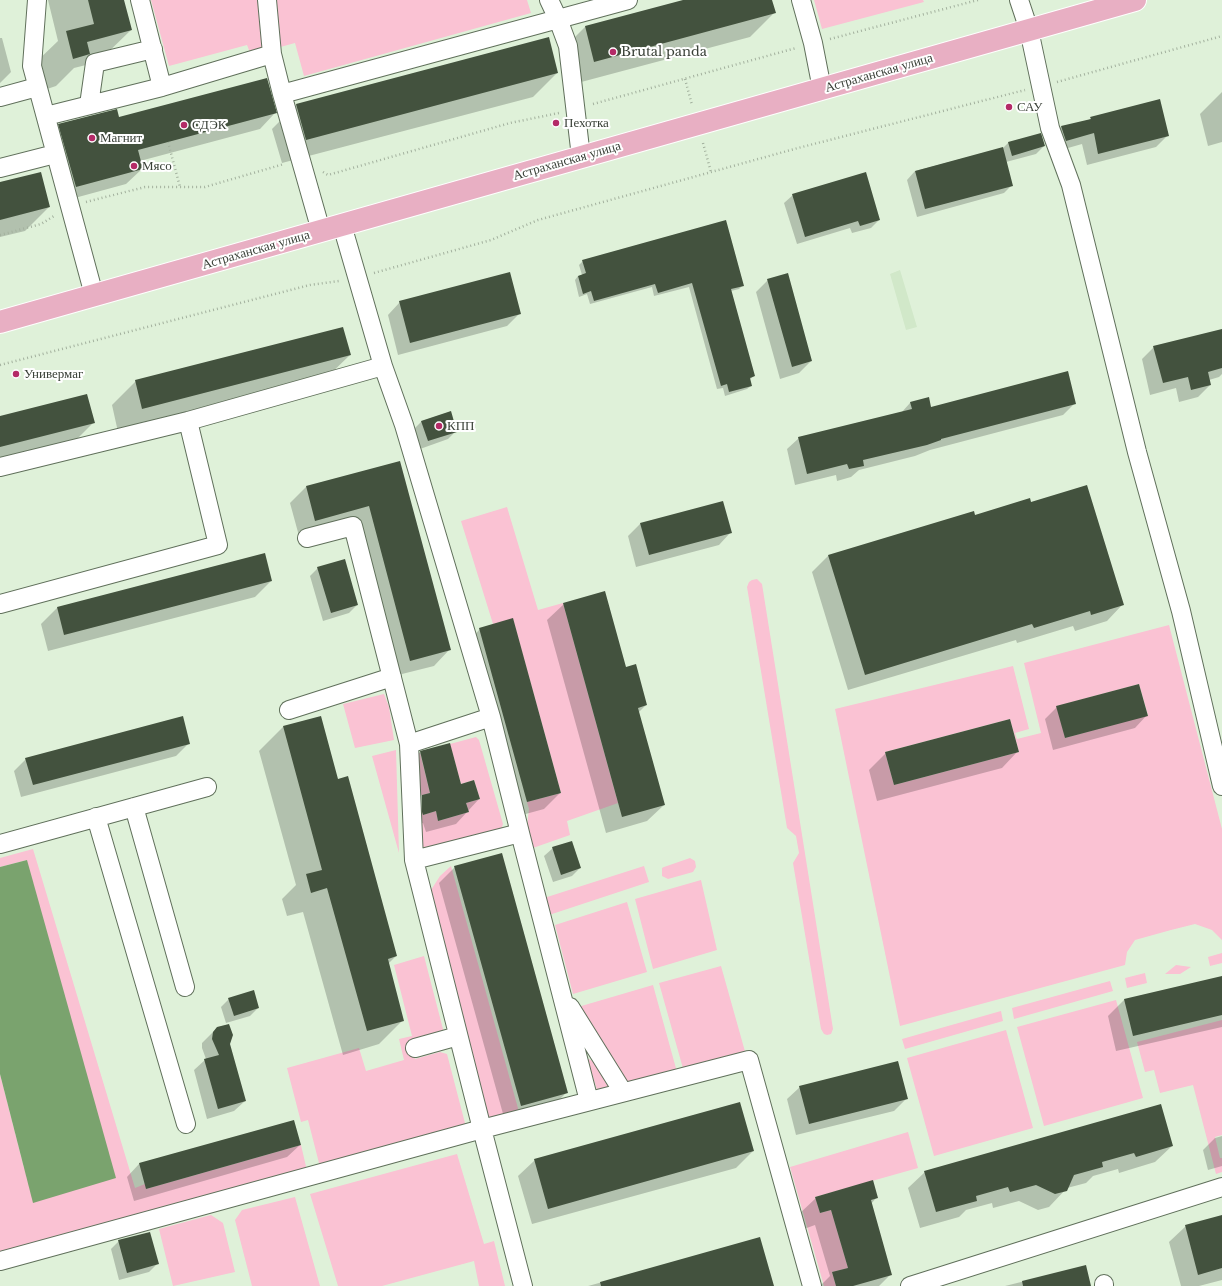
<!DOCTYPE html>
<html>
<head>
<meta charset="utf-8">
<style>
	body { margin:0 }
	canvas { display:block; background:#dff1d9 }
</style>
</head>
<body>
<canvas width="1222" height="1286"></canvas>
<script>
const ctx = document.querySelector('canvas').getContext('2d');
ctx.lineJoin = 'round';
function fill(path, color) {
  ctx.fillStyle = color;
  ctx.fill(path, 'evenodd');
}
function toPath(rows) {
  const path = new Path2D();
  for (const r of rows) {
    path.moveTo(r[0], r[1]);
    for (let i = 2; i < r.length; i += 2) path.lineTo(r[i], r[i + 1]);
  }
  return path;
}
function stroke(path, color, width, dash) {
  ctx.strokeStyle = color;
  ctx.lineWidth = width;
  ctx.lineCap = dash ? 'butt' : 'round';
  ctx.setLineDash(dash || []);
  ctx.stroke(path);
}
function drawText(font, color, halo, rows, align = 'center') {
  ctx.font = font + ' "Libre Baskerville",serif';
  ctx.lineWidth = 4;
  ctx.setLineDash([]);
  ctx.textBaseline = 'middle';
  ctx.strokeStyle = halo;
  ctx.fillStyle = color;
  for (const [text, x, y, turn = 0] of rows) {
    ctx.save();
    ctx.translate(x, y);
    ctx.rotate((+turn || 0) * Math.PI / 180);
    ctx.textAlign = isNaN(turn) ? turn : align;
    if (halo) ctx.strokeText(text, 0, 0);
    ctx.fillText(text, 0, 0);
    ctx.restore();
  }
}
fill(toPath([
	[900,270,917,327,906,330,890,274]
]), '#d1e8c9');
fill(toPath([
	[151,0,527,0,531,13,304,76,295,43,251,55,247,45,169,66],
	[814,0,923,0,924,2,822,29],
	[507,507,538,610,563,603,618,803,567,821,570,835,530,849,526,835,529,809,527,802,561,793,513,619,493,624,461,521],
	[757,579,762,584,833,1029,831,1034,827,1035,824,1034,821,1029,793,863,799,853,796,836,787,828,747,587,749,582,752,580],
	[1169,625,1222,829,1222,940,1212,930,1195,924,1171,930,1135,940,1127,952,1125,965,900,1026,835,709,1013,666,1029,729,1015,733,1017,739,1041,733,1024,663],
	[1139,684,1148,715,1065,738,1057,706],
	[1010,719,1019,752,894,785,885,752],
	[384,694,389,707,394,740,355,748,343,704],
	[476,737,479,740,503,824,501,830,424,850,415,814,417,754,420,753,430,793,418,796,423,815,436,811,438,821,469,812,466,803,480,799,474,780,461,784,450,744],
	[396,750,399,853,372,756],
	[33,849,135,1188,145,1184,146,1189,301,1145,308,1175,0,1255,0,1074,24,1168,27,860,0,867,0,858],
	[690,858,695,861,696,867,693,872,668,879,662,876,662,868,664,867],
	[451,866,519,1112,488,1119,456,1001,431,890,440,876],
	[644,866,649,882,549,915,544,898],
	[701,880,717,950,653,969,635,899],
	[627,902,647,972,573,994,555,925],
	[1222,953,1222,963,1210,966,1208,957],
	[424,956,444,1033,411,1045,415,1059,440,1052,447,1054,466,1127,320,1167,308,1120,301,1122,287,1068,359,1048,366,1071,404,1060,399,1039,412,1036,394,965],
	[1176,965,1191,967,1180,974,1165,974],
	[721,966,746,1055,684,1072,659,983],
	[1145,973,1147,983,1127,988,1125,978],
	[1110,981,1113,991,1014,1019,1012,1008],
	[653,985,677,1072,622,1085,578,1007],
	[1116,1000,1143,1098,1044,1126,1017,1027],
	[1001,1011,1003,1021,905,1049,902,1039],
	[1222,1020,1222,1135,1215,1137,1220,1158,1222,1158,1222,1172,1216,1174,1193,1085,1160,1093,1154,1070,1145,1072,1137,1042],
	[1006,1030,1033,1128,934,1156,907,1058],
	[587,1058,594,1062,598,1067,610,1090,598,1093],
	[908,1132,918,1168,815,1197,820,1213,831,1210,848,1268,832,1272,836,1286,824,1286,790,1167],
	[457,1154,484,1244,494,1241,505,1286,479,1286,474,1261,382,1286,338,1286,310,1194],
	[295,1197,320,1286,252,1286,235,1220,242,1210],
	[211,1215,223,1223,235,1272,173,1286,159,1229]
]), '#fac2d3');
fill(toPath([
	[27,860,116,1178,33,1203,0,1074,0,867]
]), '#7aa36e');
fill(toPath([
	[48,0,123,0,131,30,98,62,74,68,56,86,41,91,34,64,58,41],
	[687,0,771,0,774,13,750,37,570,85,561,51,585,27],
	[0,38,2,38,11,72,0,83],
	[557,73,533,97,282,163,272,129,296,105],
	[1222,92,1222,142,1208,146,1200,114],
	[275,113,260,129,140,161,142,169,126,184,60,202,43,140,59,125,118,118],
	[1091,118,1168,135,1156,147,1087,165,1082,144,1054,152,1050,139,1061,127,1089,120],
	[1009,142,1044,146,1036,154,1006,162,1012,185,1004,193,917,217,907,180,915,171,1003,148],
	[0,183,49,207,25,231,0,237],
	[793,195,879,220,871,228,852,233,850,228,797,244,784,203],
	[583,261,743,285,739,289,731,291,754,376,749,380,751,386,747,389,725,396,723,388,717,389,689,287,654,296,652,287,590,304,587,294,579,297,575,280,578,276,582,275,579,265],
	[768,280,811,361,799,373,780,379,756,292],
	[400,302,520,313,507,326,398,355,388,315],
	[1222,330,1222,374,1219,377,1209,380,1210,385,1198,397,1179,402,1176,388,1150,395,1142,359,1154,347],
	[350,355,325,379,118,432,112,405,136,381],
	[910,403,931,408,1075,403,1063,415,930,450,915,456,859,470,851,477,837,481,836,475,795,485,787,449,799,438,901,413],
	[0,417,94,422,70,446,0,464],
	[422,421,456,431,448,439,420,449,414,429],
	[399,462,450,649,434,666,394,676,353,522,299,536,290,503,306,487],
	[1031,503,1123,604,1107,621,1075,631,1073,626,1017,643,1016,640,848,690,812,572,828,556,973,513,974,516],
	[640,524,731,532,719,545,636,567,628,536],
	[318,568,357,605,349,613,323,621,310,576],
	[271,581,255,597,48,651,41,624,57,608],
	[564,604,646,705,638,713,664,805,647,821,606,833,547,620],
	[480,629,560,793,544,809,511,818,464,646],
	[1057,707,1147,715,1135,728,1053,750,1045,719],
	[320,717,337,780,396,956,388,964,403,1020,379,1044,343,1055,303,912,287,916,282,899,296,885,259,751,283,727],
	[189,743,176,756,21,797,14,771,26,759],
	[1018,751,1002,768,877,801,869,770,886,753],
	[420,752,479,799,456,824,426,832,423,823,411,826,408,765],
	[553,848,580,868,572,876,553,882,544,856],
	[455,867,567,1092,550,1109,505,1121,439,883],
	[1222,977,1222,1027,1116,1051,1108,1016,1124,1000],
	[229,999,258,1008,250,1016,226,1023,221,1007],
	[216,1029,229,1044,245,1101,234,1111,207,1119,194,1070,206,1059,202,1048,202,1043],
	[800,1087,906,1099,894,1111,796,1135,787,1099],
	[293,1121,300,1145,287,1157,134,1201,127,1177,139,1164],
	[1222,1136,1222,1166,1208,1170,1203,1150,1215,1138],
	[1172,1146,1155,1162,1119,1173,1118,1169,1093,1176,1086,1183,1067,1188,1049,1207,1038,1210,1019,1201,993,1208,992,1203,966,1210,959,1217,920,1228,908,1188,925,1172],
	[753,1151,736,1168,532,1224,518,1176,535,1160],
	[877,1197,871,1204,891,1274,879,1286,820,1286,830,1276,815,1225,804,1229,799,1214,816,1198],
	[1222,1216,1222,1280,1199,1286,1181,1286,1169,1242,1186,1226],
	[760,1239,771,1286,588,1286],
	[119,1241,158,1263,149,1272,119,1280,111,1249],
	[1085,1266,1090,1286,1005,1286]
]), '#0003');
fill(toPath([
	[88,0,124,0,132,30,87,42,90,54,73,59,66,31,94,24],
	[683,0,772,0,776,13,594,62,585,26],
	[549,37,558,73,306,140,296,104],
	[267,78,277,113,138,150,143,169,76,187,58,124,117,109,119,117],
	[1160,99,1169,136,1098,154,1094,133,1066,141,1061,126,1091,119,1090,117],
	[1041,133,1045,146,1012,156,1008,142],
	[1003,147,1013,186,925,209,915,171],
	[41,172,50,207,0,220,0,182],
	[866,172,880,220,860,226,858,221,805,237,792,194],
	[726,220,744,286,731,289,755,376,750,378,752,386,729,392,727,384,721,386,692,283,658,293,655,284,594,301,591,291,583,294,578,276,586,273,582,260],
	[510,272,521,314,410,343,399,301],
	[788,273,812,361,792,367,767,279],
	[343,327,351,355,142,409,135,380],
	[1222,329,1222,368,1208,372,1211,385,1191,390,1188,377,1163,383,1153,346],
	[1068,371,1076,404,941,439,941,440,927,445,863,460,864,466,849,469,847,464,807,474,798,437,912,409,910,402,929,397,931,407],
	[87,394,95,423,0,447,0,416],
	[451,411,457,432,428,441,421,421],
	[400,461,451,650,410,661,369,506,315,521,306,486],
	[1087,485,1124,605,1091,615,1090,611,1034,628,1032,624,865,675,828,555,974,511,975,515,1030,498,1031,502],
	[723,501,732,533,649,555,640,523],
	[265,553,272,581,64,635,57,607],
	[345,559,358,605,331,613,317,567],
	[605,591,626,667,636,664,647,705,638,708,665,805,622,817,563,603],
	[513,618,561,793,527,802,479,628],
	[1139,684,1148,716,1065,738,1056,706],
	[183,716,190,744,33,785,25,758],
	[321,716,338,779,348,776,397,956,388,959,404,1021,367,1031,327,888,311,893,306,874,322,870,283,726],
	[1010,719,1019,752,894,785,885,752],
	[450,743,461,784,474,780,480,799,466,803,469,812,438,821,436,811,423,815,422,812,422,795,430,793,420,751],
	[572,841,581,868,561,875,552,847],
	[502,853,568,1093,521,1106,454,866],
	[1222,976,1222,1015,1133,1036,1124,999],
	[254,990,259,1008,234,1016,228,998],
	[229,1024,233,1035,230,1044,246,1101,218,1109,204,1059,219,1055,212,1039,213,1032,217,1027],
	[898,1061,908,1099,809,1124,799,1086],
	[740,1102,754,1151,548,1209,534,1159],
	[1161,1104,1173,1146,1136,1157,1134,1153,1102,1162,1103,1167,1074,1175,1067,1191,1055,1194,1036,1185,1010,1192,1008,1187,976,1196,977,1201,936,1212,924,1171],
	[294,1120,301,1145,146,1189,139,1163],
	[873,1180,878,1198,871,1200,892,1275,853,1286,836,1286,832,1272,848,1268,831,1210,820,1213,815,1197],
	[1222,1215,1222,1268,1198,1275,1185,1225],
	[150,1232,159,1264,127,1273,118,1240],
	[760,1237,774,1286,601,1286,600,1282],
	[1086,1265,1091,1286,1023,1286,1022,1281]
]), '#43523e');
const minor = toPath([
	[37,0,32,66,94,295],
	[140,0,162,87],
	[267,0,272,54,282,94],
	[549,0,558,19,568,46,581,157],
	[801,0,813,43,822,89],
	[1019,0,1029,30,1050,128,1071,185,1137,452,1181,611,1222,786],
	[0,97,37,87],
	[89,105,95,63,153,49],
	[46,116,162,87,272,54],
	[0,168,55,154],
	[342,225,383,366,404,425,491,717],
	[321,231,282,94,628,0],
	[188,421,383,366],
	[0,467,188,421,218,545,0,604],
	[307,538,353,526,409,744],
	[289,710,392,677],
	[134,807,185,987],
	[96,817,186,1124],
	[520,833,589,1101],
	[0,844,207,787],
	[414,860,520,833,491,717,409,744,414,860,482,1129,523,1286],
	[570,1007,623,1092],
	[415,1048,458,1036],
	[0,1261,482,1129,749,1060,812,1286],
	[1104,1284,1104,1286],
	[910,1286,1222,1187]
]);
const major = toPath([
	[0,322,1135,0]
]);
stroke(minor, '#60705b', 20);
stroke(major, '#fff', 24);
stroke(toPath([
	[830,39,978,0],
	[685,79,692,105],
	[1057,82,1222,36],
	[593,104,796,48],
	[168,142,180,187],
	[703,143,711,172],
	[323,172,328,175,510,123,559,113],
	[86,202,145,187,205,187,284,164],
	[0,235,41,224,54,216],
	[374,273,491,240,538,220,798,148,1025,90],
	[0,365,310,285,339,281]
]), '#a3b19e', 2.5, [1, 3]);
stroke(minor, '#fff', 18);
stroke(major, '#e8afc3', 22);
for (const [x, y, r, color] of [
	[613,52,4,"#b42a67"],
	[1009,107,4,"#b42a67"],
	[556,123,4,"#b42a67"],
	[184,125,4,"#b42a67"],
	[92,138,4,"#b42a67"],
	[134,166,4,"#b42a67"],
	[16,374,4,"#b42a67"],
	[439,426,4,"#b42a67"]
]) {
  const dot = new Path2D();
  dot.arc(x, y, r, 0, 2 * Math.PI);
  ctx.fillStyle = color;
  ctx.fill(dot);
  stroke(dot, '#fff', 1.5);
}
drawText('13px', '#383f36', '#fff', [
	["Brutal panda",621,52],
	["САУ",1017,107],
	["Пехотка",564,123],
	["СДЭК",192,125],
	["Магнит",100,138],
	["Мясо",142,166],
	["Универмаг",24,374],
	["КПП",447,426]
], 'left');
drawText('13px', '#383f36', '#fff', [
	["Астраханская улица",879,73,-16],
	["Астраханская улица",567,161,-16],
	["Астраханская улица",256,250,-16]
]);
</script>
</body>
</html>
